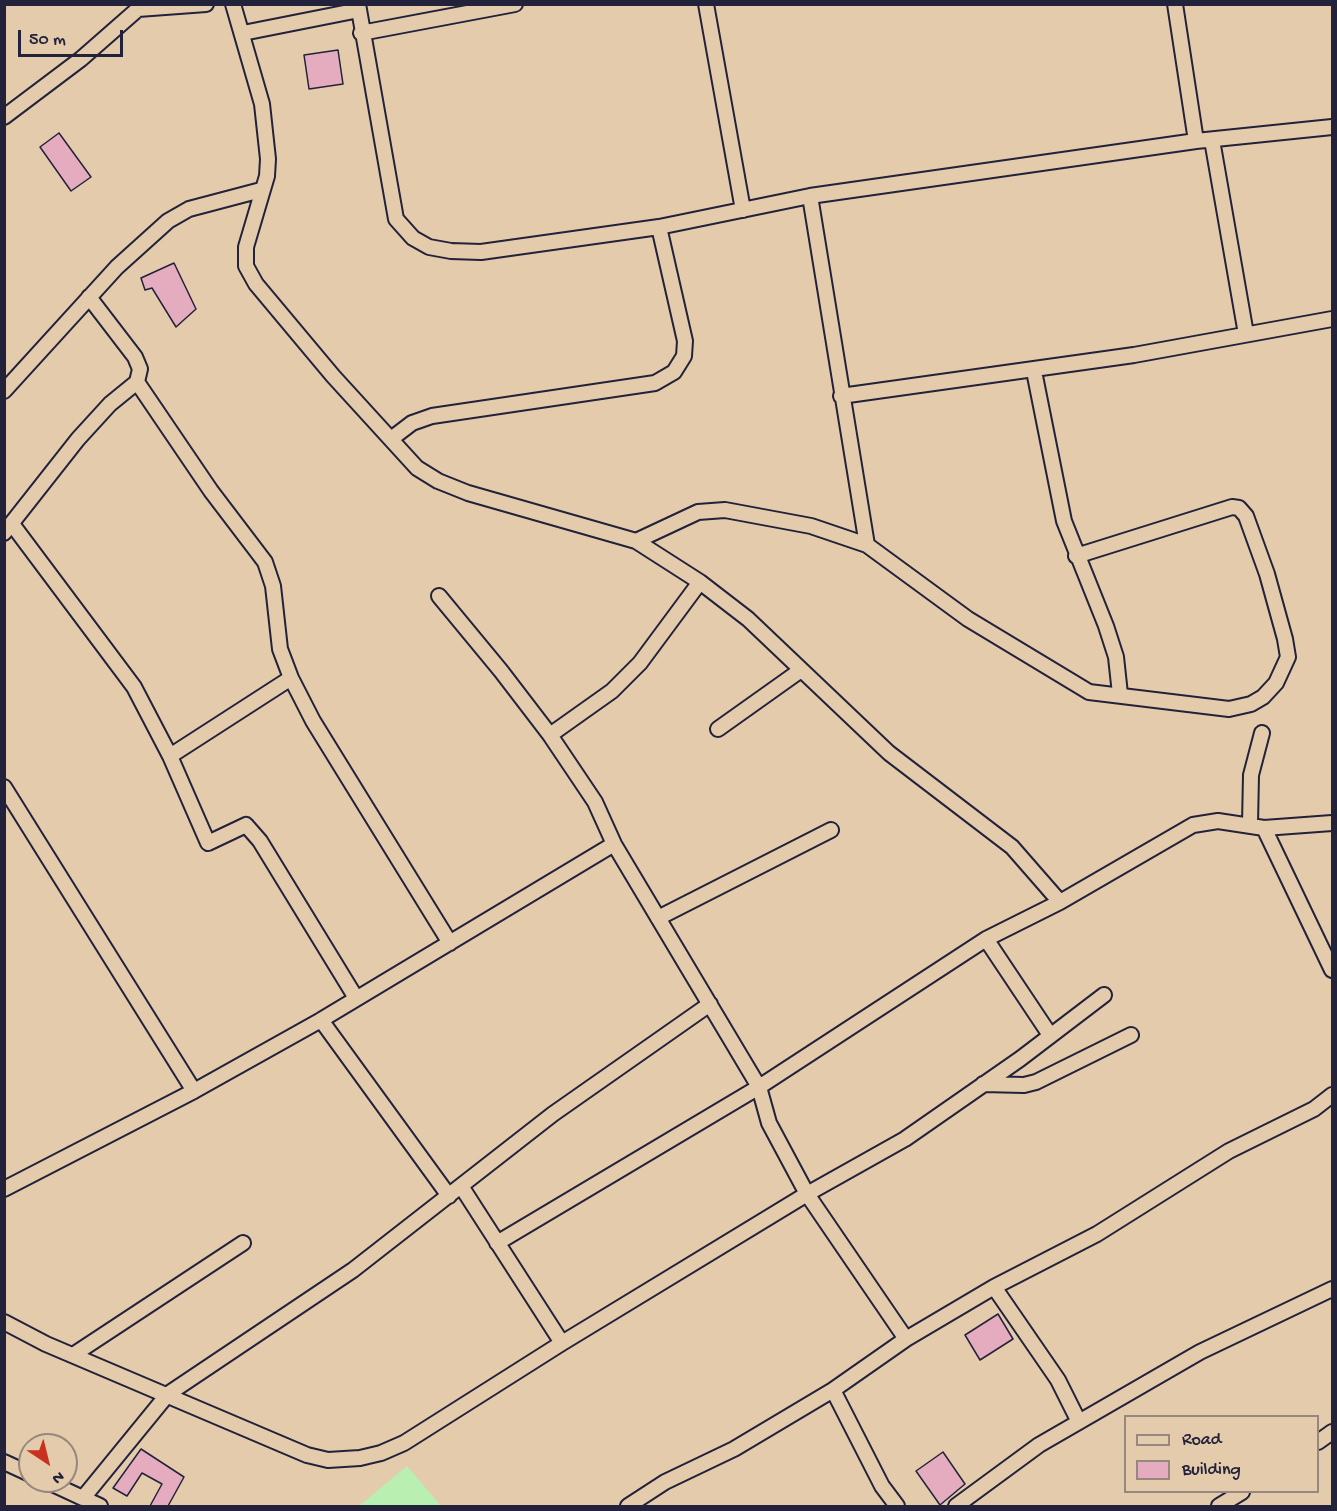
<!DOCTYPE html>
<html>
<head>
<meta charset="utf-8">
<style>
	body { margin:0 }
	#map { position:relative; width:1337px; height:1511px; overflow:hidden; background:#e4cbac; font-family:"Gochi Hand",sans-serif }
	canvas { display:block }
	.frame { position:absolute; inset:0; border:6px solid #22223b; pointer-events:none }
	.legend { position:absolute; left:1124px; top:1415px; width:195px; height:78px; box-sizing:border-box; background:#e4cbac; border:2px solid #96877f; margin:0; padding:8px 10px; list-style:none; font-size:18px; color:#22223b }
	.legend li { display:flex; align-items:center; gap:12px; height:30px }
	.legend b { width:30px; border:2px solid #96877f }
	.north { position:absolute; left:18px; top:1433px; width:60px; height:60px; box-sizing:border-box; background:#e4cbac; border:2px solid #96877f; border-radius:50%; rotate:145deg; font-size:16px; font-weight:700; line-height:24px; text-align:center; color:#22223b }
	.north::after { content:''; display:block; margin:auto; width:21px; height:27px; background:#c8321e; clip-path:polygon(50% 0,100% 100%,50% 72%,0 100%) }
	.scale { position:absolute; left:18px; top:30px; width:105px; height:27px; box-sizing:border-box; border:3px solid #22223b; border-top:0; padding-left:8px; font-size:18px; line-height:21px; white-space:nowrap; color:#22223b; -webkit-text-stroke:4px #e4cbac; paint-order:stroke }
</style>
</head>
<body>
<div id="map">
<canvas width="1337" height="1511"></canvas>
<div class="frame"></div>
<ul class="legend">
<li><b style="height:8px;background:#e4cbac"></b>Road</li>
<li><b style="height:16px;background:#e5acbf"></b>Building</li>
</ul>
<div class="north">N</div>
<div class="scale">50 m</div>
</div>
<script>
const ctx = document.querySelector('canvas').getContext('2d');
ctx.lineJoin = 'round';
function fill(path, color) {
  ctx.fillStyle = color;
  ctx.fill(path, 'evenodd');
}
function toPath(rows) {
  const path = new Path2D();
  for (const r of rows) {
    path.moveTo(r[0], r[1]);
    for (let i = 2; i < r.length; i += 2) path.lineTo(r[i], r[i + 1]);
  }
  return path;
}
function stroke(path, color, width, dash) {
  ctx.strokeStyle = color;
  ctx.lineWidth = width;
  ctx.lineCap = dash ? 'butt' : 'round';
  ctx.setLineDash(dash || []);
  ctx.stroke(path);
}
fill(toPath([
	[407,1466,441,1506,359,1506]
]), '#b9efb0');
const building = toPath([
	[338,50,343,84,309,89,304,55,338,50],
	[59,133,91,177,71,191,40,147,59,133],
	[174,263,196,309,176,327,152,288,145,290,141,278,174,263],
	[998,1314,1013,1339,980,1360,965,1335,998,1314],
	[141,1449,184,1477,168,1506,150,1506,162,1484,142,1473,127,1496,113,1488,141,1449],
	[943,1452,965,1484,940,1505,916,1471,943,1452]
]);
fill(building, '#e5acbf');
stroke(building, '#22223b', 1.5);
const street = toPath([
	[233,4,262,104,268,159,267,176,246,247,246,266,256,284,333,376,417,468,438,481,468,493,636,541,700,582,748,619,889,753,1012,847,1060,902],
	[358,4,396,219,413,238,429,247,451,251,481,252,659,227,810,196,867,545],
	[706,4,743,210],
	[1175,4,1196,141],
	[243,33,359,10],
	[361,33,515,4],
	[4,117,81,59,138,9,206,4],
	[1212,140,1246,334],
	[810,196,1196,141,1332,127],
	[89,297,135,357,140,369,137,382,211,491,265,562,273,586,280,649,291,678,313,721,450,943],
	[1034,371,1064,521,1106,626,1116,657,1120,694],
	[4,391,117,267,168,221,189,209,261,190],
	[841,396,1134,355,1332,319],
	[391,439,412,423,432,416,655,383,674,372,684,356,685,341,659,227],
	[12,524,134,687,170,756,208,843,246,825,260,841,356,998],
	[4,533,78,439,110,404,137,382],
	[636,541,698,512,725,510,811,526,867,545,968,619,1089,692,1229,709,1251,704,1263,697,1276,683,1288,657,1285,639,1267,574,1246,516,1239,508,1232,507,1076,556],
	[439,596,501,671,550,735,595,802,614,844,759,1087,769,1123,807,1194,906,1339],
	[718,729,801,670],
	[550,735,612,691,640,663,700,582],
	[170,756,291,678],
	[4,787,194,1091],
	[1250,824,1251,775,1262,733],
	[1264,828,1332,970],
	[658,918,831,830],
	[986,939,1050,1035],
	[321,1020,449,1196],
	[983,1084,1024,1085,1036,1082,1131,1035],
	[461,1186,562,1343],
	[4,1189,194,1091,321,1020,614,844],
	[497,1243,759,1087,986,939,1060,902,1193,825,1218,821,1264,828,1332,823],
	[994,1287,1058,1380,1079,1422],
	[4,1322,46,1344,307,1455,328,1460,360,1458,381,1453,404,1443,562,1343,807,1194,905,1139,1020,1059,1104,995],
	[73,1355,243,1243],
	[833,1390,882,1486,897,1506],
	[1318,1442,1332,1432],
	[4,1462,30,1474],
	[46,1481,100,1506],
	[83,1498,168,1394,353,1270,553,1114,710,1004],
	[628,1506,665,1482,734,1449,833,1390,906,1339,994,1287,1097,1234,1229,1151,1314,1109,1332,1095],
	[956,1506,1039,1445,1200,1352,1332,1289],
	[1219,1506,1242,1492]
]);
stroke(street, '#22223b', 18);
stroke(street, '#e4cbac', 14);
</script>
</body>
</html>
